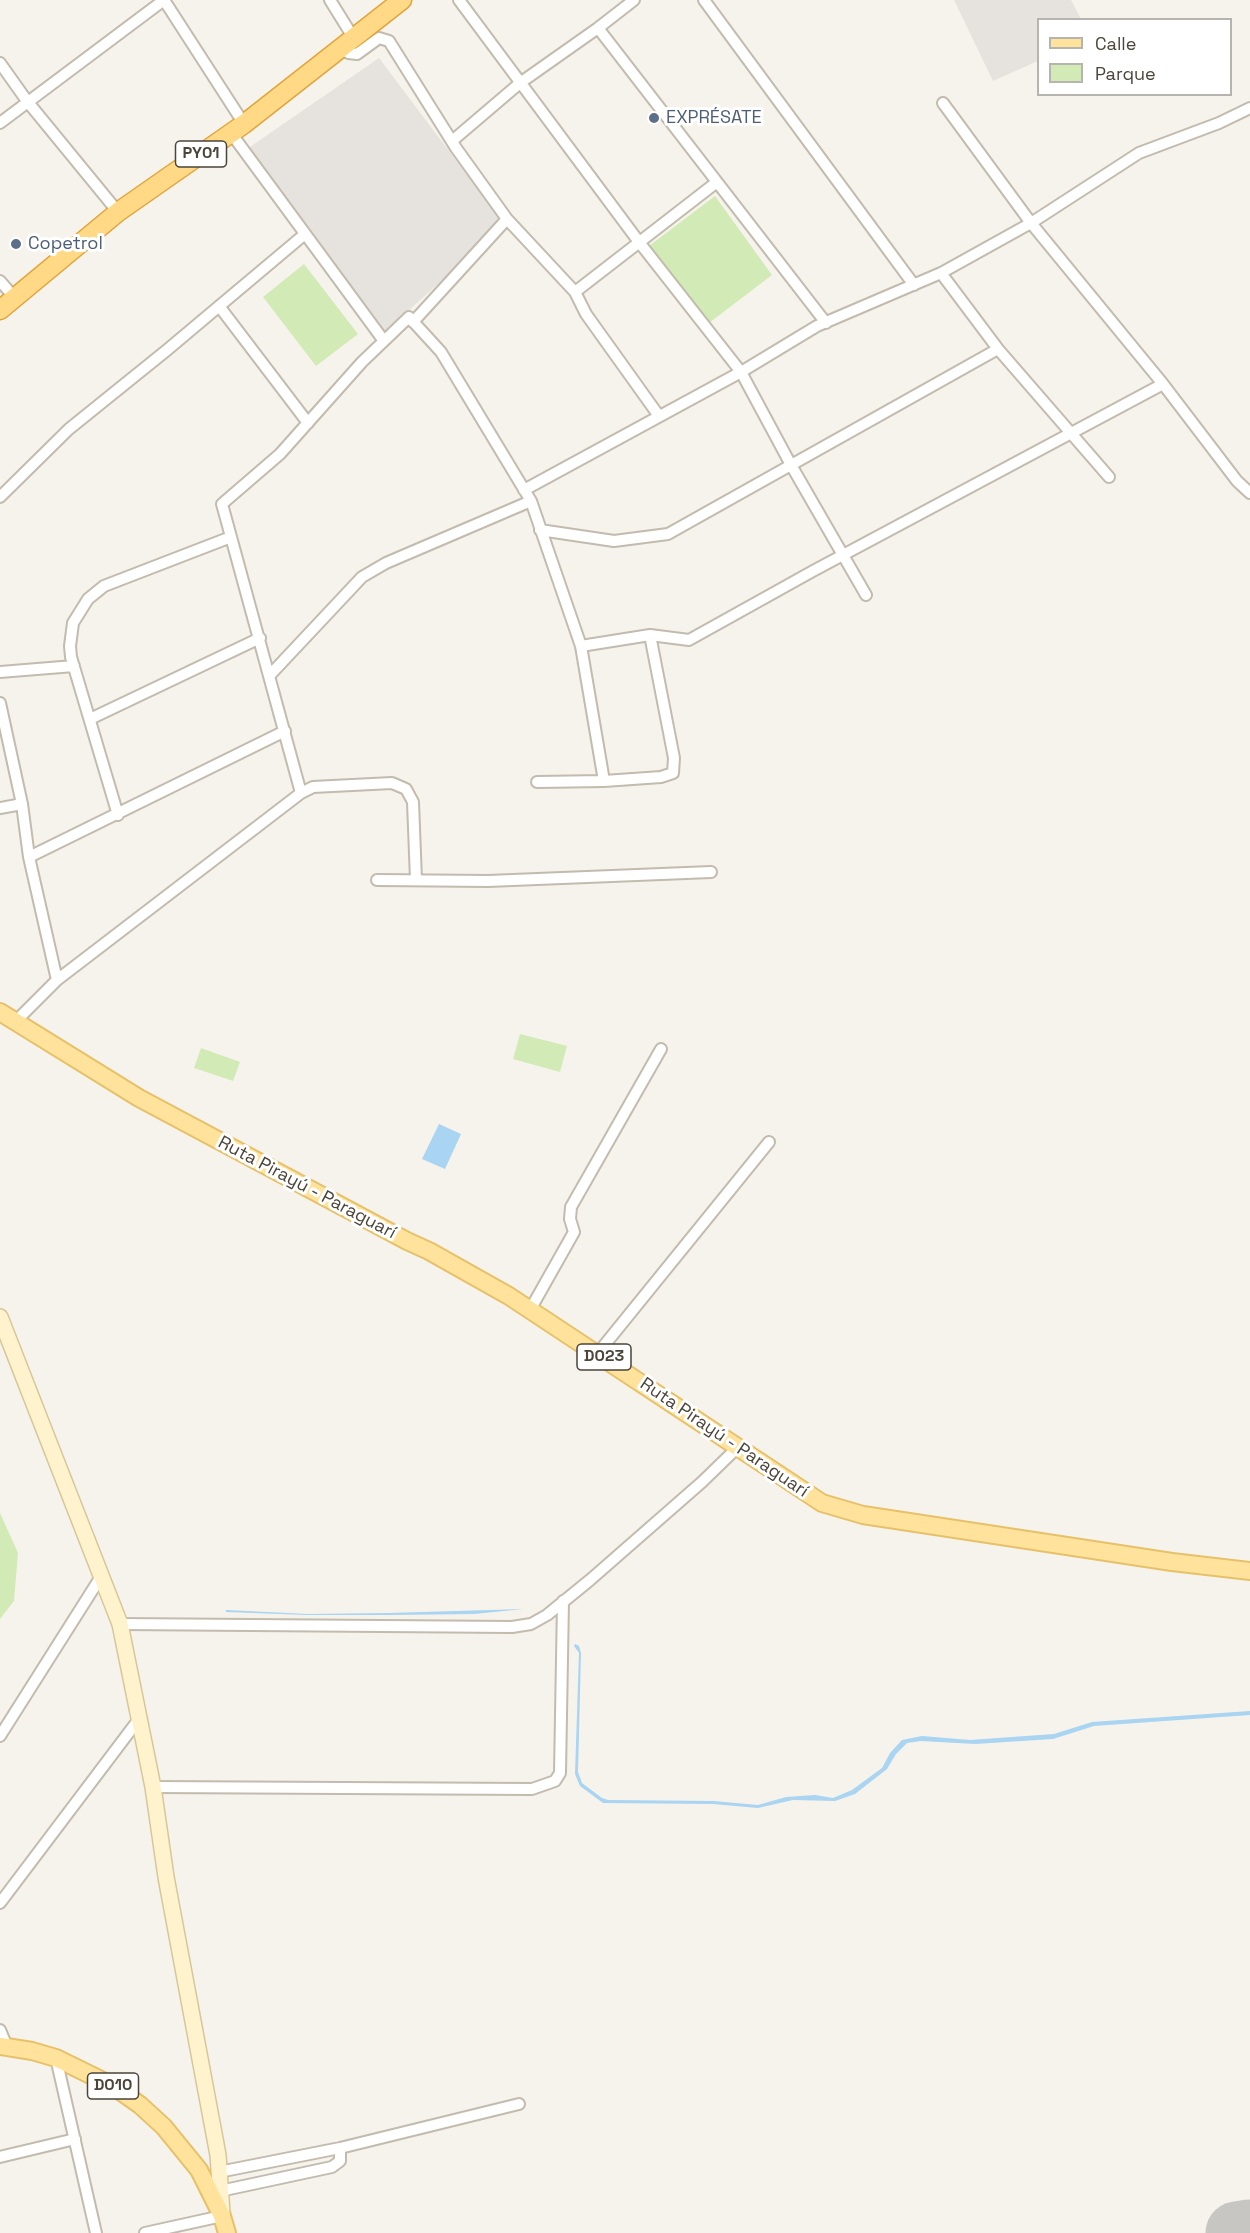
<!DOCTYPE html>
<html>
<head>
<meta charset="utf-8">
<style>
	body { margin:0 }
	#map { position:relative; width:1250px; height:2233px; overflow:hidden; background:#f6f3ec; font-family:"Space Grotesk",sans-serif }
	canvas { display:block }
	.legend { position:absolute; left:1037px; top:18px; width:195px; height:78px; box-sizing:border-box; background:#fff; border:2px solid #b7b4b0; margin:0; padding:8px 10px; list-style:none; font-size:18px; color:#4b4439 }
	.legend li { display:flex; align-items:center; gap:12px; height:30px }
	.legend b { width:30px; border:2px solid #b7b4b0 }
</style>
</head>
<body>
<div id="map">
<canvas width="1250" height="2233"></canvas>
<ul class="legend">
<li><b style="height:8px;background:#ffe39c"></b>Calle</li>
<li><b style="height:16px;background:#d2eab5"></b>Parque</li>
</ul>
</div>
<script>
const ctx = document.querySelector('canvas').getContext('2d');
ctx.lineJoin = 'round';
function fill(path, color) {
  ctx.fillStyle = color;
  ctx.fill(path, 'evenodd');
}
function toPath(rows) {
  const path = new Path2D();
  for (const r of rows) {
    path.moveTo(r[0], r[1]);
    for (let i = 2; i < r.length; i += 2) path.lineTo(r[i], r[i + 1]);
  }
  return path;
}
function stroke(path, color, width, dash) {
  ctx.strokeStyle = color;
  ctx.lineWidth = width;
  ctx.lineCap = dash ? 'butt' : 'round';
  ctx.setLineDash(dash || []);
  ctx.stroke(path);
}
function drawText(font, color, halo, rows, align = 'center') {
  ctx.font = font + ' "Space Grotesk",sans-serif';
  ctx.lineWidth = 6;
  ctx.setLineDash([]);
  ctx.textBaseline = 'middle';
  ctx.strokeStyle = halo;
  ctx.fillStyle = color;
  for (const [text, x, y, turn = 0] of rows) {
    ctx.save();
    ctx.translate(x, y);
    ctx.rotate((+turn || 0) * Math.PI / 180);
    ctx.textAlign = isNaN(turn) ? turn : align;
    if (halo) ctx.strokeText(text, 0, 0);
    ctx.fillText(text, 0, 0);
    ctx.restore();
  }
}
fill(toPath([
	[954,0,1071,0,1081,19,1038,20,1038,61,993,81],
	[379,58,504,224,385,332,305,234,247,149]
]), '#e6e2dd');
fill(toPath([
	[715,196,772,275,709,323,649,246],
	[304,264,358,334,316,366,263,297],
	[520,1034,567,1046,560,1072,513,1059],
	[201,1048,240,1062,233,1081,194,1068],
	[0,1513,18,1553,14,1601,0,1619]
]), '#d2eab5');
fill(toPath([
	[439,1124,461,1134,445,1169,422,1159],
	[524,1609,474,1614,388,1615,308,1615,226,1612,226,1610,308,1614,389,1613],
	[575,1644,579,1646,581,1653,578,1772,582,1783,602,1798,608,1800,713,1801,758,1805,786,1797,815,1795,833,1798,852,1790,882,1768,890,1753,902,1740,922,1736,970,1740,1054,1734,1092,1722,1250,1711,1250,1715,1094,1726,1053,1739,975,1744,921,1741,907,1743,896,1754,887,1769,855,1794,835,1801,793,1800,758,1808,713,1804,603,1803,580,1786,575,1774,579,1653,574,1646]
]), '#a9d4f2');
stroke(toPath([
	[1237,2233,1250,2231]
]), '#c8c6c3', 63);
const minor = toPath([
	[164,0,244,124],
	[330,0,353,37],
	[459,0,639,242,741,372,791,465,866,595],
	[704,0,914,285],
	[598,28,826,323],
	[341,47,348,53,357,54,379,38,389,41,456,148,507,219,575,292,586,314,659,416],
	[0,63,27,101,118,212],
	[943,103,1031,223,1163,384,1237,481,1250,493],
	[0,123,164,0],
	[231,133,384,341],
	[452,141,520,83,598,28,634,0],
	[941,273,998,349,1109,477],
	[0,281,14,297],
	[575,292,717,182],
	[219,306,308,423],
	[413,322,507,219],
	[524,490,741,372,817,326,941,273,1031,223,1139,153,1219,123,1250,108],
	[0,497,69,429,167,350,305,234],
	[540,530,614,541,668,534,998,349],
	[581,646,650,635,689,640,813,571,1163,384],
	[0,672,74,666],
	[270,675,362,577,386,563,531,501],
	[0,703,22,804,29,857,57,980],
	[90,719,260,638],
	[537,782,604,781,661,777,673,773,674,758,650,635],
	[301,793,222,504,280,454,362,362,409,317,441,352,531,501,581,646,604,781],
	[0,808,22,804],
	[118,815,71,657,70,646,73,623,88,599,104,586,231,537],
	[29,857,285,731],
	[377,880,488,881,711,872],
	[15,1022,57,980,301,793,313,787,392,783,406,789,413,802,416,880],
	[530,1310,574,1232,570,1219,571,1207,661,1049],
	[598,1353,769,1142],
	[120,1624,512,1627,531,1624,547,1615,590,1580,702,1482,737,1448],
	[0,1736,102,1575],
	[153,1787,532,1789,555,1781,560,1773,563,1601],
	[0,1903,139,1719],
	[0,2030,7,2047],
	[56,2058,96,2233],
	[0,2157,75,2139],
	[219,2172,340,2148,519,2104],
	[220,2191,332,2167,340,2161,340,2148],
	[145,2233,222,2216]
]);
const secondary = toPath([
	[0,1317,120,1624,153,1787,166,1877,218,2155,222,2213]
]);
const primary = toPath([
	[0,1012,139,1098,407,1241,429,1251,509,1296,822,1503,863,1515,1172,1562,1250,1571],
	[0,2046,32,2051,56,2058,113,2086,140,2105,164,2127,199,2170,222,2216,227,2233]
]);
const trunk = toPath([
	[0,310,118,212,244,124,402,0]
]);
stroke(minor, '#c2bbae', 14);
stroke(secondary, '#d6c79b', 18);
stroke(primary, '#e6c16a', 20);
stroke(trunk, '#e0a43c', 21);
stroke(minor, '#fff', 10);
stroke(secondary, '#fff3cd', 15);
stroke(primary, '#ffe39c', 16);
stroke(trunk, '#ffd985', 18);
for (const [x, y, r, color] of [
	[654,118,6,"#5c6f8a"],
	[16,244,6,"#5c6f8a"]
]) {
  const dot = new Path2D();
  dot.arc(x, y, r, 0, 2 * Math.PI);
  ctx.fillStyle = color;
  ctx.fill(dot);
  stroke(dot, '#fff', 2);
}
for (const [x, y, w] of [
	[201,154,51],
	[604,1357,54],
	[113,2086,51]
]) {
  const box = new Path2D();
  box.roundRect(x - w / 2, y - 13, w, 26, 4.5);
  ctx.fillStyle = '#fff';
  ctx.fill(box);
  stroke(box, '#4b4439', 1.5);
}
drawText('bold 16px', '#4b4439', null, [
	["PY01",201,154],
	["D023",604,1357],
	["D010",113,2086]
]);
drawText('18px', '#4e5e75', '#fff', [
	["EXPRÉSATE",666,118],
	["Copetrol",28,244]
], 'left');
drawText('18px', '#4b4439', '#fff', [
	["Ruta Pirayú - Paraguarí",307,1188,28],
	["Ruta Pirayú - Paraguarí",724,1438,34]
]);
</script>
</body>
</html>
